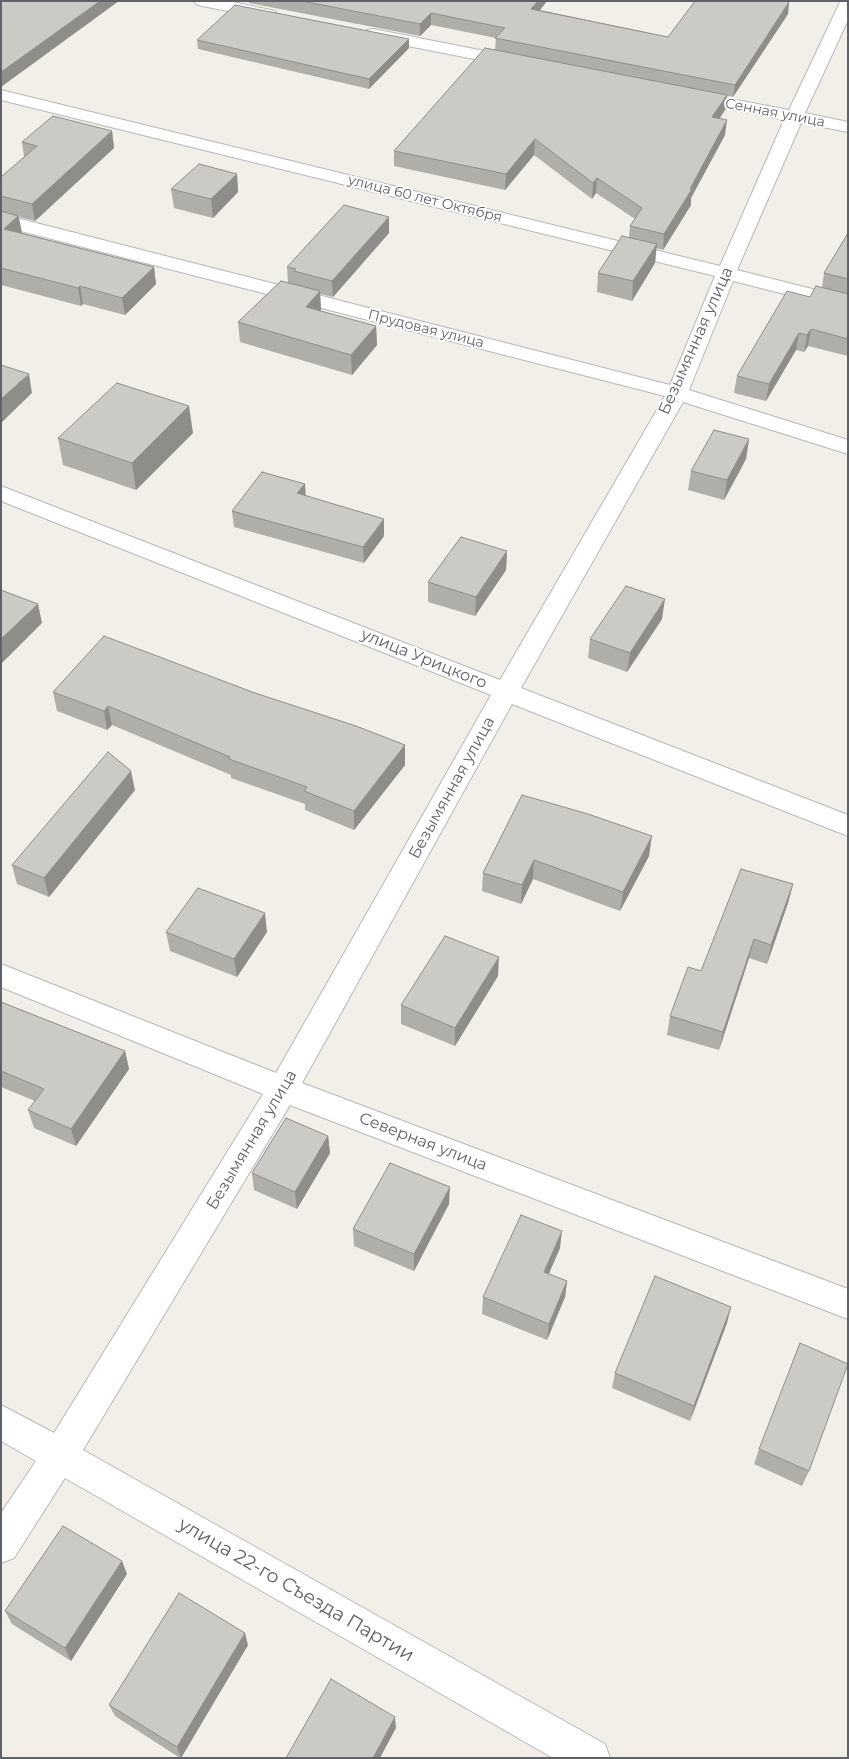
<!DOCTYPE html>
<html>
<head>
<meta charset="utf-8">
<style>
	body { margin:0 }
	#map { position:relative; width:849px; height:1759px; overflow:hidden; background:#f1efe8; font-family:Montserrat,sans-serif }
	canvas { display:block }
	.frame { position:absolute; inset:0; border:2px solid #5f6368; pointer-events:none }
</style>
</head>
<body>
<div id="map">
<canvas width="849" height="1759"></canvas>
<div class="frame"></div>
</div>
<script>
const ctx = document.querySelector('canvas').getContext('2d');
ctx.lineJoin = 'round';
function toPath(rows) {
  const path = new Path2D();
  for (const r of rows) {
    path.moveTo(r[0], r[1]);
    for (let i = 2; i < r.length; i += 2) path.lineTo(r[i], r[i + 1]);
  }
  return path;
}
function stroke(path, color, width, dash) {
  ctx.strokeStyle = color;
  ctx.lineWidth = width;
  ctx.lineCap = dash ? 'butt' : 'round';
  ctx.setLineDash(dash || []);
  ctx.stroke(path);
}
function fill(path, color) {
  ctx.fillStyle = color;
  ctx.fill(path, 'evenodd');
}
function drawText(font, color, halo, rows, align = 'center') {
  ctx.font = font + ' Montserrat,sans-serif';
  ctx.lineWidth = 4;
  ctx.setLineDash([]);
  ctx.textBaseline = 'middle';
  ctx.strokeStyle = halo;
  ctx.fillStyle = color;
  for (const [text, x, y, turn = 0] of rows) {
    ctx.save();
    ctx.translate(x, y);
    ctx.rotate((+turn || 0) * Math.PI / 180);
    ctx.textAlign = isNaN(turn) ? turn : align;
    if (halo) ctx.strokeText(text, 0, 0);
    ctx.fillText(text, 0, 0);
    ctx.restore();
  }
}
const minor = toPath([
	[194,1,228,1,275,11,277,14,275,17,269,19,202,6,196,4,194,1],
	[848,1,848,20,805,113,848,122,848,132,801,123,737,270,848,298,848,310,733,281,689,390,848,440,848,454,683,402,521,688,848,815,848,836,512,704,302,1083,848,1289,848,1319,290,1105,83,1450,605,1744,610,1758,553,1758,65,1478,14,1558,1,1563,1,1513,36,1461,1,1441,1,1405,54,1433,263,1094,1,987,1,964,276,1073,491,695,1,501,1,486,500,680,665,396,1,226,1,214,670,385,715,276,1,100,1,90,720,266,784,120,689,101,683,100,680,96,683,92,689,91,789,110,840,2,848,1],
	[373,29,515,57,521,58,523,62,521,66,515,67,367,38,365,34,367,30,373,29]
]);
stroke(minor, '#b5b8bc', 2);
fill(minor, '#fff');
fill(toPath([
	[249,1,547,1,540,10,668,37,789,2,788,14,733,97,727,96,725,110,719,119,725,135,691,198,691,205,663,250,656,248,655,263,632,301,597,292,598,273,629,237,630,226,635,219,596,193,592,199,534,155,505,190,394,166,394,151,495,50,496,38,431,25,420,36,249,3],
	[197,40,409,48,369,89,198,49],
	[112,131,114,148,35,221,19,217,22,233,154,267,156,284,125,315,83,304,81,306,1,285,1,177,24,157,22,142],
	[237,174,238,192,213,218,174,208,171,189],
	[389,217,389,233,333,297,320,294,321,310,320,311,376,326,377,345,352,375,240,342,238,322,288,283,287,267],
	[848,233,848,356,808,346,804,352,796,350,766,401,734,393,737,376,810,297,822,288,824,273],
	[193,433,136,490,63,465,58,438],
	[749,439,746,459,724,500,688,490,691,471],
	[305,484,305,496,384,519,384,536,364,563,234,527,232,511],
	[507,551,506,570,475,616,428,602,428,582],
	[662,619,627,672,588,658,590,639],
	[53,692,255,693,405,745,405,765,354,830,305,810,305,804,231,778,231,775,112,725,107,730,57,711],
	[135,790,49,897,17,884,12,865],
	[522,795,649,856,620,911,533,879,521,904,482,891,483,873],
	[793,884,788,903,767,964,749,958,719,1050,667,1035,670,1016],
	[166,932,267,932,237,977,170,951],
	[498,976,455,1046,401,1024,401,1005],
	[1,1002,125,1051,129,1069,76,1146,34,1128,28,1110,35,1101,1,1087],
	[328,1136,330,1153,297,1209,254,1190,252,1173],
	[449,1204,414,1271,354,1246,353,1229],
	[560,1248,549,1274,567,1281,565,1297,547,1340,482,1314,483,1297],
	[727,1323,690,1421,612,1388,615,1373],
	[759,1449,809,1471,802,1486,754,1464],
	[127,1574,71,1661,12,1624,5,1611],
	[248,1645,181,1758,180,1758,115,1716,109,1705]
]), '#afaea9');
fill(toPath([
	[100,1,119,1,1,87,1,72],
	[538,1,547,1,531,21,531,9],
	[789,2,788,14,733,97,735,85],
	[431,13,431,25,420,36,420,24],
	[409,39,409,48,369,89,369,79],
	[727,95,725,110,710,133,712,117],
	[727,120,725,135,691,198,691,205,663,250,664,234],
	[112,131,114,148,35,221,32,204],
	[535,139,534,155,505,190,506,174],
	[237,174,238,192,213,218,211,199],
	[597,178,596,193,592,199,593,183],
	[18,216,22,233,4,229],
	[389,217,389,233,333,297,332,281],
	[657,244,655,263,632,301,633,281],
	[154,267,156,284,125,315,122,298],
	[80,286,83,304,81,306,78,288],
	[320,291,321,310,307,326,306,307],
	[376,326,377,345,352,375,351,355],
	[811,329,808,346,804,352,807,335],
	[799,333,796,350,766,401,769,384],
	[29,374,32,393,1,423,1,399],
	[189,406,193,433,136,490,132,463],
	[749,439,746,459,724,500,727,480],
	[305,484,306,500,297,493],
	[384,519,384,536,364,563,363,547],
	[507,551,506,570,475,616,476,597],
	[665,599,662,619,627,672,630,653],
	[38,604,42,623,1,664,1,639],
	[108,706,112,725,107,730,104,711],
	[405,745,405,765,354,830,354,811],
	[131,771,135,790,49,897,44,878],
	[652,836,649,856,620,911,623,892],
	[534,860,533,879,521,904,522,885],
	[793,884,788,903,767,964,771,945],
	[265,913,267,932,237,977,234,959],
	[754,939,749,958,719,1050,723,1032],
	[499,957,498,976,455,1046,455,1028],
	[125,1051,129,1069,76,1146,71,1129],
	[328,1136,330,1153,297,1209,295,1192],
	[450,1187,449,1204,414,1271,414,1254],
	[562,1231,560,1248,542,1288,544,1272],
	[567,1281,565,1297,547,1340,549,1324],
	[731,1307,727,1323,690,1421,694,1406],
	[122,1561,127,1574,71,1661,65,1648],
	[245,1633,248,1645,181,1758,177,1747],
	[395,1717,396,1728,380,1758,373,1758]
]), '#8f8d8a');
const building = toPath([
	[1,1,100,1,1,72,1,1],
	[302,1,538,1,531,9,668,37,695,1,786,1,789,2,735,85,495,38,505,28,431,13,420,24,302,1],
	[235,5,409,39,369,79,197,40,235,5],
	[485,48,727,95,712,117,727,120,690,189,692,189,664,234,630,226,642,208,597,178,593,183,535,139,506,174,394,151,485,48],
	[53,116,112,131,32,204,1,196,1,177,37,146,22,142,53,116],
	[199,164,237,174,211,199,171,189,199,164],
	[344,205,389,217,332,281,294,271,296,269,287,267,344,205],
	[1,211,18,216,4,229,154,267,122,298,80,286,78,288,1,268,1,211],
	[848,233,848,279,824,273,848,233],
	[622,236,657,244,633,281,598,273,622,236],
	[281,281,320,291,306,307,376,326,351,355,238,322,281,281],
	[816,286,848,294,848,339,811,329,807,335,799,333,769,384,737,376,787,291,810,297,816,286],
	[1,365,29,374,1,399,1,365],
	[117,383,189,406,132,463,58,438,117,383],
	[714,430,749,439,727,480,691,471,714,430],
	[262,472,305,484,297,493,384,519,363,547,232,511,262,472],
	[461,537,507,551,476,597,428,582,461,537],
	[626,586,665,599,630,653,590,639,626,586],
	[1,590,38,604,1,639,1,590],
	[104,636,255,693,356,726,405,745,354,811,304,791,307,787,229,759,230,757,108,706,104,711,53,692,104,636],
	[108,752,131,771,44,878,12,865,108,752],
	[522,795,588,814,652,836,623,892,534,860,522,885,483,873,522,795],
	[741,869,793,884,771,945,754,939,723,1032,670,1016,688,967,701,971,741,869],
	[198,888,265,913,234,959,166,932,198,888],
	[445,936,499,957,455,1028,401,1005,445,936],
	[1,1002,125,1051,71,1129,28,1110,44,1089,1,1071,1,1002],
	[286,1118,328,1136,295,1192,252,1173,286,1118],
	[390,1163,450,1187,414,1254,353,1229,390,1163],
	[521,1215,562,1231,544,1272,567,1281,549,1324,483,1297,521,1215],
	[655,1276,731,1307,694,1406,615,1373,655,1276],
	[800,1343,848,1364,809,1471,759,1449,800,1343],
	[63,1526,122,1561,65,1648,5,1611,63,1526],
	[179,1593,245,1633,177,1747,109,1705,179,1593],
	[331,1679,395,1717,373,1758,286,1758,331,1679]
]);
fill(building, '#cccac5');
stroke(building, '#8f8d8a', 1);
drawText('14px', '#5f6368', '#fff', [
	["Сенная улица",775,113,11],
	["улица 60 лет Октября",425,199,14],
	["Прудовая улица",426,329,14]
]);
drawText('16px', '#5f6368', '#fff', [
	["Безымянная улица",696,341,-66],
	["улица Урицкого",424,659,22],
	["Безымянная улица",452,788,-61],
	["Безымянная улица",252,1140,-59],
	["Северная улица",423,1142,21]
]);
drawText('19px', '#5f6368', '#fff', [
	["улица 22-го Съезда Партии",296,1590,30]
]);
</script>
</body>
</html>
